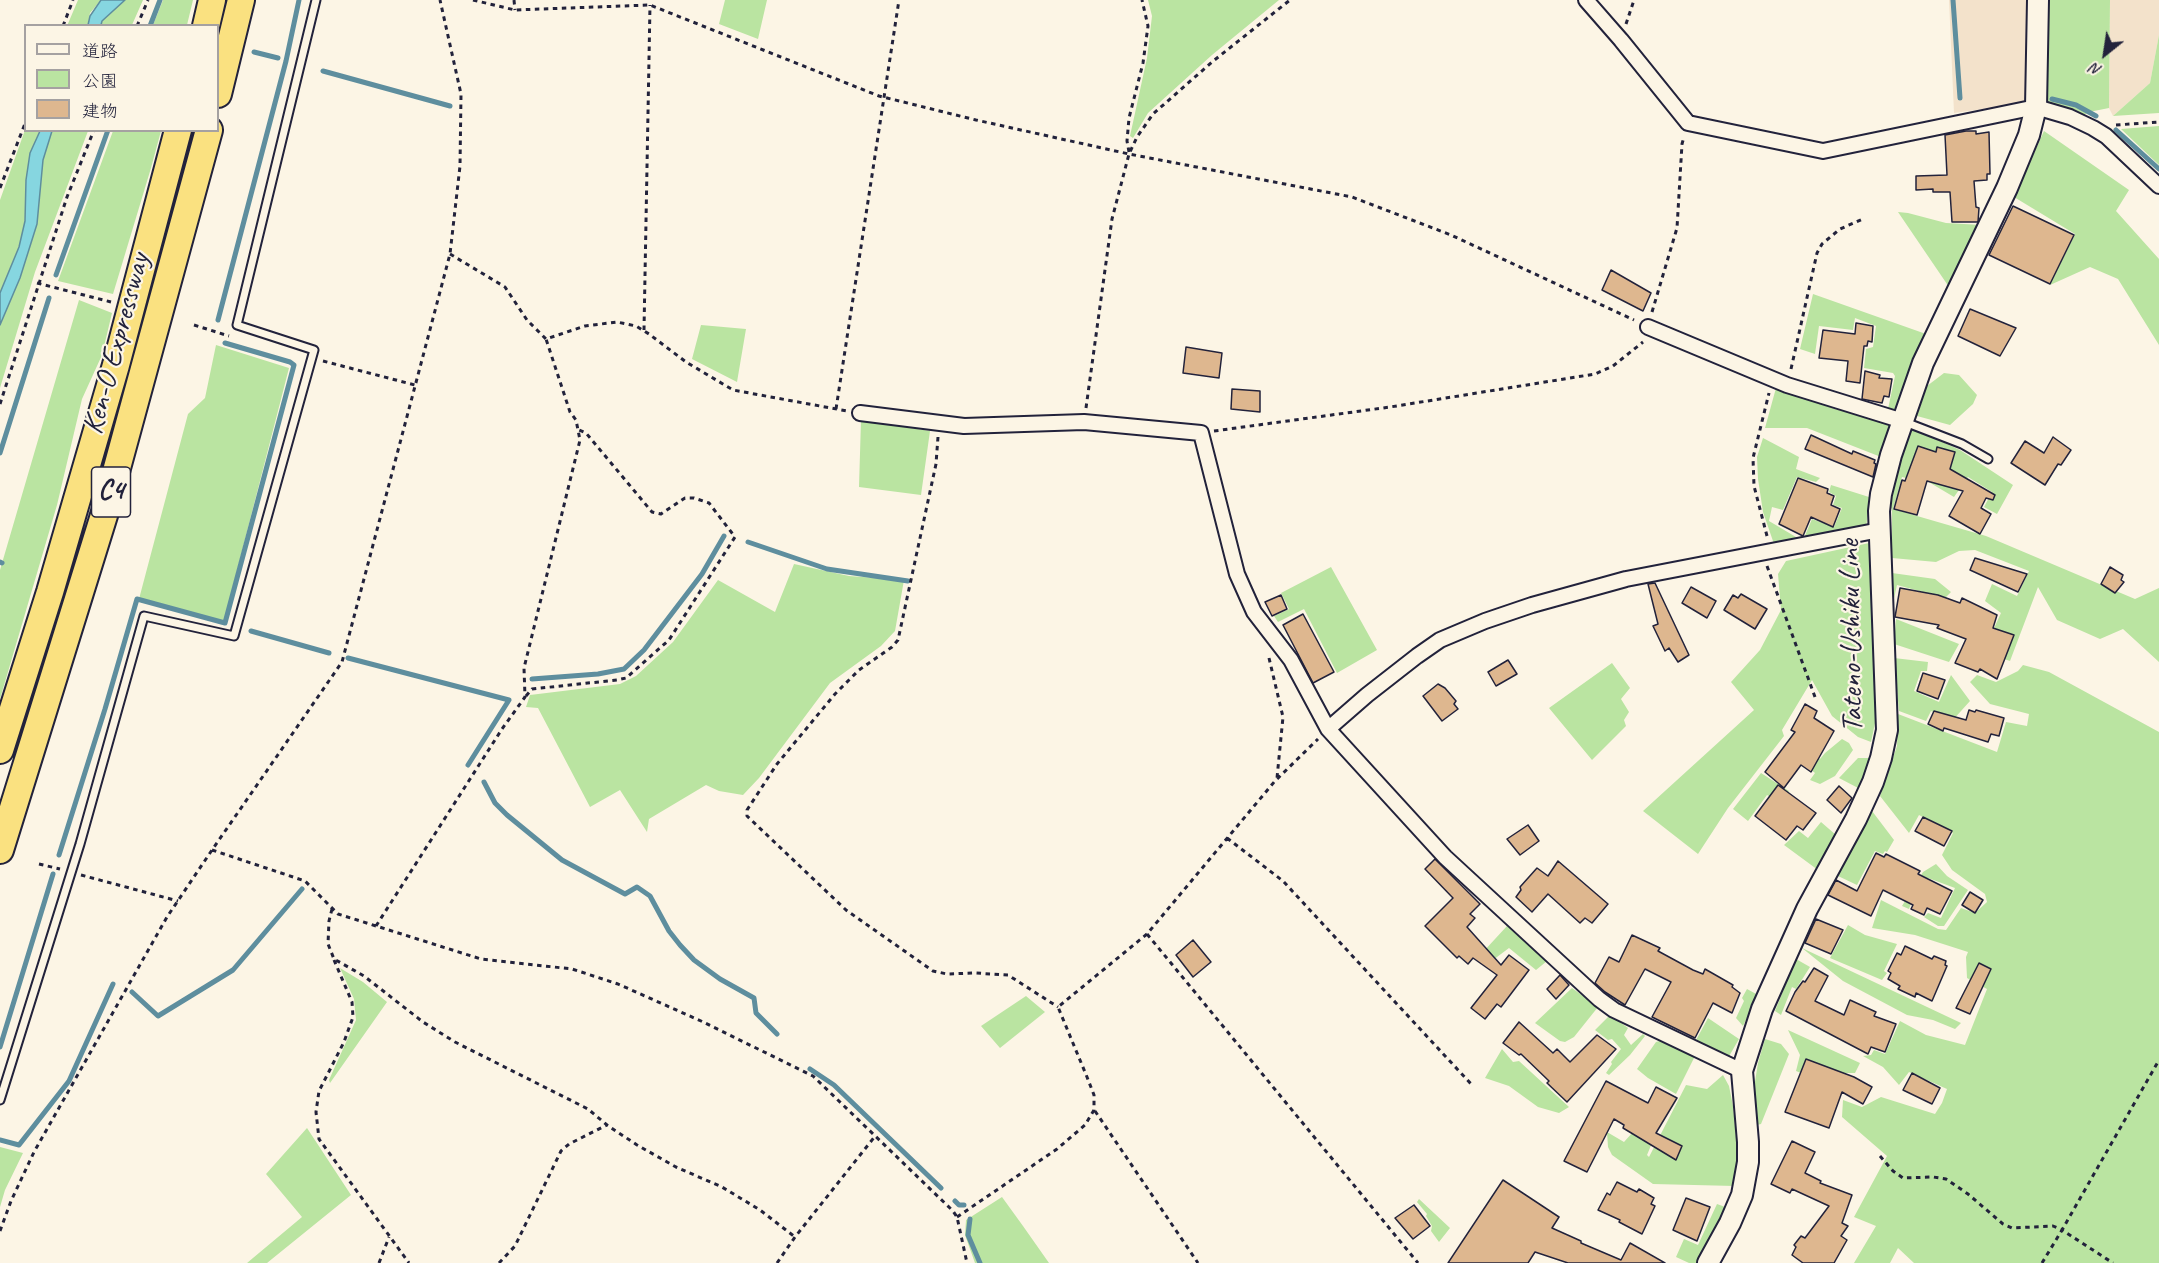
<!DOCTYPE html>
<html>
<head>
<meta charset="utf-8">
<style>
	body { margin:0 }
	#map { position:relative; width:2159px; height:1263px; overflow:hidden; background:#fcf5e5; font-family:Caveat,"Klee One",sans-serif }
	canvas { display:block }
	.legend { position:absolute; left:24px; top:24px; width:195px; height:108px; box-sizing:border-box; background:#fcf5e5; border:2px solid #a5a1a1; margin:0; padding:8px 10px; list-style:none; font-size:18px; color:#22223b }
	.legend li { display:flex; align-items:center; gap:12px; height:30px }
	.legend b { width:30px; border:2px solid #a5a1a1 }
	.north { position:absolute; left:2075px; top:24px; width:60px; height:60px; -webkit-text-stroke:4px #fcf5e5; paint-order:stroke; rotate:210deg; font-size:16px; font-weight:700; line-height:24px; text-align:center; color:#22223b }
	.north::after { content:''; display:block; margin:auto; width:21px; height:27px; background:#22223b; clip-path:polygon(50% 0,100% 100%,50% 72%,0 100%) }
</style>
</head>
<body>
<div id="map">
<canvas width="2159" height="1263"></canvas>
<ul class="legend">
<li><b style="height:8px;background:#fcf5e5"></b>道路</li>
<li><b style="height:16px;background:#bae4a1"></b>公園</li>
<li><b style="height:16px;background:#deb78f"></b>建物</li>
</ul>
<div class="north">N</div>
</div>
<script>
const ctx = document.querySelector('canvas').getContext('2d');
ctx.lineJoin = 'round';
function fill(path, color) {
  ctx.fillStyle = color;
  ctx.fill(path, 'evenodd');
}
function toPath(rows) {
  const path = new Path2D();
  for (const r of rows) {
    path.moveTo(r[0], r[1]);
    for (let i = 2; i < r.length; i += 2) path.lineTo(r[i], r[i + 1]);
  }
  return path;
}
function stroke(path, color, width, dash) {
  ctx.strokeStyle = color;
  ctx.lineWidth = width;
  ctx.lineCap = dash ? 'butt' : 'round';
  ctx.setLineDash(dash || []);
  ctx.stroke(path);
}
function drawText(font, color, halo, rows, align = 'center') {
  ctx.font = font + ' Caveat,sans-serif';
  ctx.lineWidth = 4.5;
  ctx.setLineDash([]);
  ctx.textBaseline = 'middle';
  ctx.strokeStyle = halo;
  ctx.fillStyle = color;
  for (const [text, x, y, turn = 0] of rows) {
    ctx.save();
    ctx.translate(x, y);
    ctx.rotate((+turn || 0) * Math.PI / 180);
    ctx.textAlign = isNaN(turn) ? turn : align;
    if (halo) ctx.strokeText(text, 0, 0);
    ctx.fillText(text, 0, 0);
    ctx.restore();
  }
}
fill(toPath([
	[1949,0,2028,0,2027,103,1954,113],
	[2110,0,2159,0,2159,35,2150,83,2113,116,2109,108]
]), '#f3e2cb');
fill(toPath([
	[78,0,101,0,90,13,88,25,67,26],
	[125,0,143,0,132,25,101,26,102,21],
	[163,0,193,0,187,25,153,25],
	[725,0,767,0,758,39,719,24],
	[1148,0,1279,0,1212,55,1148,113,1133,138,1130,136,1147,58,1152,16],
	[2048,0,2110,0,2109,108,2089,112,2084,115,2076,111,2045,101],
	[2159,35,2159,113,2113,116,2150,83],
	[2159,126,2159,165,2121,129],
	[25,130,40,131,30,153,26,180,25,221,19,247,0,293,0,200],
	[52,131,88,131,35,272,0,388,0,325,20,278,43,160],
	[113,131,161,131,151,168,113,294,58,281],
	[2044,131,2129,190,2116,211,2159,259,2159,345,2118,279,2090,267,2050,285,2075,234,2014,197],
	[1898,212,1908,213,1946,223,1982,225,1949,287],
	[1813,294,1926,334,1900,411,1888,409,1895,376,1893,373,1864,368,1866,349,1873,347,1876,326,1855,318,1853,330,1819,326,1815,354,1800,349],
	[79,300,112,313,102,355,82,399,57,505,0,699,0,570],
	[701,325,746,329,737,382,692,359],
	[216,345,289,368,224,621,139,599,188,414,205,398],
	[1944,373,1959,375,1977,395,1973,404,1950,425,1917,416,1927,386],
	[1776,388,1835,409,1892,424,1881,457,1807,428,1765,428],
	[861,420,930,431,921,495,859,487],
	[1911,428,1960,450,2013,485,1997,514,1984,507,1992,492,1968,477,1954,497,1927,481,1918,481,1902,477,1893,509,1986,536,2135,599,2159,588,2159,662,2123,629,2100,639,2057,620,2038,587,2010,661,1983,652,2001,613,1985,601,1992,584,2017,596,2029,571,1975,550,1959,551,1936,562,1892,558,1892,509,1888,504],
	[1763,438,1799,457,1796,469,1820,478,1816,482,1797,477,1783,510,1772,507,1769,521,1801,540,1774,544,1763,512,1758,479,1757,457],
	[1831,485,1869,497,1866,530,1804,538,1812,519,1834,527,1842,508,1833,505,1836,496,1829,492],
	[1869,543,1878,709,1871,742,1858,737,1832,716,1812,680,1782,730,1784,736,1728,808,1698,854,1643,811,1754,710,1731,682,1760,650,1781,610,1778,574,1786,561],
	[794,564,849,576,904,580,895,631,881,646,830,683,759,778,743,795,719,791,706,785,649,819,647,832,620,790,590,807,538,708,526,707,530,695,620,684,636,676,673,642,718,580,775,612],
	[1331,567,1377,650,1337,673,1304,609,1278,622,1274,616,1289,609,1281,593],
	[1892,573,1935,579,1951,592,1945,598,1897,585,1891,612],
	[1896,619,1959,644,1949,662,1894,644],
	[1894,658,1928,662,1927,671,1921,671,1914,691,1939,702,1951,675,1970,701,1952,721,1931,711,1926,721,1899,711],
	[1612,663,1630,688,1621,699,1629,712,1624,720,1626,726,1592,760,1549,708],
	[2023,665,2049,672,2159,732,2159,1263,1914,1263,1898,1248,1890,1263,1854,1263,1876,1226,1854,1217,1887,1156,1842,1117,1843,1100,1862,1107,1881,1097,1935,1114,1942,1103,1947,1089,1909,1072,1899,1085,1883,1067,1863,1056,1871,1055,1874,1050,1885,1054,1900,1021,1926,1035,1965,1045,1987,989,1967,978,1966,957,1968,952,1915,935,1872,928,1881,900,1938,929,1946,930,1961,908,1975,913,1987,902,1985,894,1952,870,1942,855,1953,833,1919,815,1909,833,1880,796,1897,746,1898,714,1997,752,2006,722,2027,726,2029,714,1990,704,1970,682,1977,675,1996,682,2018,671],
	[1842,739,1849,743,1853,750,1835,776,1820,784,1810,780,1815,773,1805,765,1809,754,1820,759,1825,753],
	[1858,758,1871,758,1860,789,1839,778],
	[1761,773,1789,791,1782,803,1767,795,1748,821,1733,809],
	[1872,811,1894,840,1887,852,1885,851,1883,854,1875,851,1857,885,1838,876],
	[1821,822,1836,835,1818,870,1784,845,1799,831,1808,838],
	[1936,864,1947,876,1968,890,1944,926,1938,926,1924,917,1928,913,1941,918,1955,888,1928,878,1919,894,1915,893,1909,909,1902,906,1923,872],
	[1848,925,1865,935,1897,944,1884,971,1887,973,1882,980,1830,958],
	[1507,926,1547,961,1536,970,1509,948,1493,960,1483,952],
	[1802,948,1961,1023,1955,1029,1933,1020,1907,1015,1843,981],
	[1796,959,1810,967,1796,989,1792,987,1781,1015,1775,1011],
	[340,968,363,982,387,1002,330,1083,329,1080,356,1020,354,999],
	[1572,988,1598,1007,1574,1037,1565,1042,1560,1041,1535,1023],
	[1747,989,1758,995,1743,1026,1736,1018,1744,1001,1742,998],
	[1026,996,1045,1012,1000,1048,981,1026],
	[1610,1015,1628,1028,1624,1035,1631,1045,1643,1034,1645,1036,1630,1055,1609,1075,1606,1073,1612,1064,1611,1062,1621,1049,1612,1039,1608,1040,1595,1030],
	[1708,1018,1739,1039,1728,1058,1695,1042],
	[1788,1030,1860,1063,1855,1073,1801,1073,1796,1071,1800,1055],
	[1765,1039,1781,1044,1789,1054,1761,1124,1753,1126,1753,1094,1758,1063],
	[1663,1040,1695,1056,1676,1094,1648,1078,1637,1069,1656,1042],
	[1502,1049,1513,1062,1519,1061,1569,1107,1559,1113,1538,1107,1509,1086,1485,1078],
	[1723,1075,1729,1086,1733,1106,1737,1147,1735,1186,1653,1184,1612,1155,1608,1147,1607,1132,1624,1142,1642,1122,1657,1131,1647,1155,1649,1157,1686,1085,1707,1089],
	[307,1128,351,1195,267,1263,247,1263,302,1217,266,1174],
	[0,1147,23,1153,5,1190,0,1207],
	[1002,1197,1023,1226,1049,1263,975,1263,965,1235,966,1220],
	[1419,1199,1450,1228,1439,1242,1431,1231,1432,1226,1426,1216,1427,1214,1417,1202],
	[1717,1204,1728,1208,1697,1263,1689,1263,1676,1257,1684,1239,1698,1245]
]), '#bae4a1');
const water = toPath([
	[101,0,125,0,102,21,101,25,88,25,90,16,101,0],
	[40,131,52,131,43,160,37,224,20,278,0,325,0,293,19,247,25,221,26,180,30,153,40,131]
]);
fill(water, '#86d6e0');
stroke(water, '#5e8e9e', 1.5);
stroke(toPath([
	[1953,0,1960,98],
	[150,26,160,0],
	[254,52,278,58],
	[323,71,450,106],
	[2052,99,2076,105,2096,116],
	[2116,130,2159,169],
	[56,275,108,130],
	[218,320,286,61,299,0],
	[0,453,49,298],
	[748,542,827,569,908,581],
	[0,562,2,563],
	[251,631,329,653],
	[348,658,509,700,468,765],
	[532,679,598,674,624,669,644,650,702,574,724,536],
	[484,782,495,803,507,815,562,860,625,894,637,887,650,896,669,931,680,945,694,960,720,979,754,998,756,1013,777,1034],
	[59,855,105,709,137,599,225,623,294,365,290,362,225,343],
	[132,992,158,1016,233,970,302,889],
	[0,1047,53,874],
	[810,1069,834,1085,941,1188],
	[0,1140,19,1145,69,1081,113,984],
	[955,1201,959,1205,964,1205],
	[970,1219,968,1235,980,1263]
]), '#5e8e9e', 5);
const building = toPath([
	[1966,131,1976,131,1976,134,1989,132,1990,174,1987,174,1987,180,1974,181,1976,207,1979,208,1978,222,1952,222,1950,192,1933,192,1933,189,1916,190,1916,176,1947,175,1945,135,1966,131],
	[2013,206,2074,235,2050,284,1989,255,2013,206],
	[1611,270,1651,293,1643,311,1602,290,1611,270],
	[1970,309,2016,328,2000,356,1958,336,1970,309],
	[1856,323,1873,326,1872,342,1868,341,1867,346,1864,346,1860,383,1846,381,1848,361,1819,358,1823,330,1855,334,1856,323],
	[1186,347,1222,353,1219,378,1183,373,1186,347],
	[1865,371,1880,375,1879,378,1892,379,1889,397,1884,396,1882,403,1862,399,1865,371],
	[1232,389,1260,391,1260,412,1231,409,1232,389],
	[1811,435,1852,454,1853,451,1875,460,1874,463,1876,464,1873,477,1805,449,1811,435],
	[2053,437,2071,450,2061,465,2058,464,2045,485,2011,463,2025,441,2044,453,2053,437],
	[1918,446,1936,452,1937,447,1955,452,1950,469,1995,495,1993,500,1986,498,1981,508,1991,514,1980,534,1949,516,1963,491,1927,481,1917,515,1894,509,1902,480,1905,481,1918,446],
	[1798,478,1828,489,1827,493,1834,496,1831,505,1840,509,1833,527,1811,517,1803,536,1779,524,1798,478],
	[1975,558,2027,574,2018,592,1970,570,1975,558],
	[2110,567,2123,575,2121,580,2124,582,2115,593,2101,584,2110,567],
	[1655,583,1689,655,1678,662,1669,648,1665,651,1653,626,1658,624,1648,584,1655,583],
	[1691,587,1716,601,1707,618,1682,603,1691,587],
	[1900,588,1938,595,1960,603,1962,598,1997,615,1993,628,2014,635,1997,679,1980,669,1978,672,1955,663,1966,639,1937,628,1939,625,1895,617,1900,588],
	[1741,594,1767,609,1755,629,1724,610,1733,595,1738,598,1741,594],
	[1281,595,1287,609,1272,616,1265,602,1281,595],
	[1303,614,1334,672,1313,683,1283,625,1303,614],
	[1508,660,1517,674,1496,686,1488,672,1508,660],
	[1923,673,1945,680,1938,699,1917,691,1923,673],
	[1438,684,1445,688,1456,701,1454,704,1458,709,1442,721,1423,696,1438,684],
	[1805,704,1817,711,1814,718,1834,731,1811,772,1801,765,1784,788,1765,772,1795,732,1791,730,1805,704],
	[1969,710,1975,712,1976,710,2004,718,1999,736,1991,734,1988,742,1944,728,1943,731,1928,724,1934,711,1966,720,1969,710],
	[1778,785,1816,813,1803,830,1797,826,1786,840,1755,816,1778,785],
	[1839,786,1852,798,1841,813,1827,800,1839,786],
	[1923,817,1952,831,1944,846,1915,831,1923,817],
	[1528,825,1539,841,1520,855,1507,839,1528,825],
	[1876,853,1884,857,1886,854,1920,871,1918,874,1952,891,1940,914,1927,908,1924,915,1911,909,1913,905,1883,890,1871,916,1828,895,1836,880,1857,891,1876,853],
	[1435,859,1480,904,1470,914,1475,918,1467,927,1501,965,1509,955,1529,970,1501,1007,1497,1004,1485,1019,1471,1008,1497,975,1473,958,1468,964,1459,956,1457,958,1425,926,1453,898,1425,869,1435,859],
	[1558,861,1608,904,1592,923,1585,918,1580,923,1548,894,1532,912,1516,897,1521,890,1520,887,1537,868,1548,876,1558,861],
	[1970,892,1983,900,1975,913,1962,905,1970,892],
	[1816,919,1843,930,1831,954,1805,943,1816,919],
	[1632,935,1660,948,1658,951,1693,970,1703,974,1705,969,1733,985,1732,987,1740,993,1732,1013,1713,1003,1695,1038,1652,1017,1671,982,1645,969,1625,1005,1605,992,1595,983,1609,957,1619,962,1632,935],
	[1193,940,1211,962,1193,977,1176,955,1193,940],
	[1905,946,1932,959,1934,956,1946,961,1945,965,1947,966,1932,1001,1916,993,1915,997,1898,989,1900,986,1888,979,1891,973,1888,971,1897,953,1901,955,1905,946],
	[1979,963,1991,969,1970,1014,1956,1008,1979,963],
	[1814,968,1828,976,1815,1001,1844,1015,1850,1000,1876,1012,1874,1016,1896,1024,1885,1052,1871,1047,1868,1054,1786,1011,1795,992,1803,981,1805,982,1814,968],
	[1560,975,1569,985,1556,999,1547,989,1560,975],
	[1519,1022,1553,1053,1557,1049,1570,1062,1597,1035,1616,1049,1567,1102,1547,1083,1549,1081,1521,1054,1519,1055,1503,1043,1519,1022],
	[1806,1059,1854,1077,1872,1087,1863,1104,1842,1092,1829,1128,1785,1112,1806,1059],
	[1912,1073,1940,1088,1932,1104,1903,1090,1912,1073],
	[1606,1081,1648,1103,1656,1087,1677,1098,1656,1133,1682,1146,1676,1160,1623,1128,1624,1125,1614,1119,1587,1172,1564,1161,1606,1081],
	[1792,1141,1815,1152,1805,1173,1821,1181,1820,1183,1852,1195,1842,1223,1848,1226,1841,1236,1847,1240,1834,1263,1803,1263,1792,1255,1796,1247,1794,1245,1801,1236,1805,1238,1829,1206,1792,1189,1790,1193,1771,1184,1792,1141],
	[1503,1180,1559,1217,1552,1228,1581,1241,1581,1243,1621,1260,1630,1243,1665,1263,1568,1263,1535,1252,1528,1263,1448,1263,1503,1180],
	[1617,1182,1637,1192,1639,1189,1654,1198,1651,1204,1655,1206,1642,1234,1619,1222,1620,1220,1598,1210,1607,1193,1610,1195,1617,1182],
	[1686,1198,1710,1207,1697,1241,1673,1230,1686,1198],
	[1414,1205,1430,1226,1413,1239,1395,1218,1414,1205]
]);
fill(building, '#deb78f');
stroke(building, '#22223b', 1.5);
const lane = toPath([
	[1905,422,1962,444,1988,459],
	[0,1100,80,844,144,616,234,636,314,350,237,325,316,0]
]);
const street = toPath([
	[1586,0,1621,40,1688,123,1823,151,2036,107,2070,117,2093,128,2106,136,2159,186],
	[1648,327,1787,385,1903,421],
	[860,413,964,426,1084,422,1201,433,1237,574,1254,612,1291,660,1328,729,1445,857,1599,999,1614,1010,1742,1071],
	[1328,729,1367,695,1417,656,1440,640,1485,621,1532,605,1626,579,1880,530]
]);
const secondary = toPath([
	[1708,1263,1730,1223,1742,1195,1748,1162,1748,1142,1742,1071,1762,1009,1807,909,1856,819,1873,782,1881,758,1887,730,1879,511,1881,494,1891,455,1923,363,2007,188,2029,135,2036,107,2038,0]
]);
const highway = toPath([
	[206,26,212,0],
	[218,94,241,0],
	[0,750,50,592,116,365,178,130],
	[0,850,105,512,209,130]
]);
stroke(lane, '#22223b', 11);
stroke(street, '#22223b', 18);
stroke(secondary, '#22223b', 24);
stroke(highway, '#22223b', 30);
stroke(toPath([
	[473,0,515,10,650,5,879,96,976,120,1129,154,1352,197,1451,235,1634,320],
	[514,0,515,10],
	[1626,24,1634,0],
	[63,26,73,0],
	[137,26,148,0],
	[2116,125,2159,122],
	[1129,152,1127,141,1129,118,1143,63,1148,26,1142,0],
	[0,188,26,121],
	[450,254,505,287,527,320,546,339,585,326,617,322,636,326,649,334,686,362,733,390,847,411],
	[37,283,111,302],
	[1652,312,1677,228,1682,144,1684,137],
	[194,325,229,336],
	[644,330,650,5],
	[323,361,415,385],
	[1791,369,1817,253,1822,244,1840,229,1865,218],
	[0,404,67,197,94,130],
	[1086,408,1112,219,1129,154,1137,137,1153,114,1212,62,1290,0],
	[836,409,899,0],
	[1214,431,1390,407,1595,374,1613,366,1643,342],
	[938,437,936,464,898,640,892,647,859,670,835,694,777,764,747,810,747,816,846,910,933,971,947,974,975,973,1008,975,1058,1007],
	[1767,536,1754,486,1753,458,1769,393],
	[1767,566,1815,697],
	[1269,658,1283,717,1277,778],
	[526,696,532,689,617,680,626,678,669,640,735,537,709,503,694,498,685,498,661,514,652,512,586,433,579,430],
	[1227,838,1283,881,1472,1085],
	[212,850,305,881,338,914,481,959,572,969,618,984,701,1021,813,1076,953,1211,957,1217,967,1263],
	[39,864,60,869],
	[81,875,178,901],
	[332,909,329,921,328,944,334,959,364,976,423,1022,455,1042,588,1109,607,1125,637,1145,676,1167,722,1187,760,1210,795,1237],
	[376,926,502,729,525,697,524,668,580,440,576,420,570,412,546,339],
	[1147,934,1418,1263],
	[334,960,352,1002,353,1017,344,1042,319,1091,316,1112,319,1139,409,1263],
	[1095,1111,1198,1263],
	[1880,1156,1893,1171,1903,1178,1933,1177,1946,1179,1968,1194,2003,1224,2012,1228,2053,1226,2062,1230,2159,1060],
	[957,1217,1057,1149,1085,1125,1094,1110,1094,1095,1087,1077,1058,1007,1147,934,1275,781,1318,739],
	[0,1231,11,1201,34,1152,167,917,212,850,342,662,450,254,460,166,461,94,440,0],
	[379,1263,389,1237],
	[499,1263,515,1246,561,1151,569,1144,607,1125],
	[777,1263,795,1237,876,1135],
	[2042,1263,2062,1230,2113,1263]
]), '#22223b', 3, [4.5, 4.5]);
stroke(lane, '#fcf5e5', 7);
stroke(street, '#fcf5e5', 14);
stroke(secondary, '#fcf5e5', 20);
stroke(highway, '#fae180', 26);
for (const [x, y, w] of [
	[111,492,39]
]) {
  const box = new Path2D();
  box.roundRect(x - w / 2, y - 25, w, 50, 4.5);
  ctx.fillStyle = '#fcf5e5';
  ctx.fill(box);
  stroke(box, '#22223b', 1.5);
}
drawText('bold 28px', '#22223b', null, [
	["C4",111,492]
]);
drawText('30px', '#22223b', '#fcf5e5', [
	["Ken-O Expressway",117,344,-75],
	["Tateno-Ushiku Line",1852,636,-91]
]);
</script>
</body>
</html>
